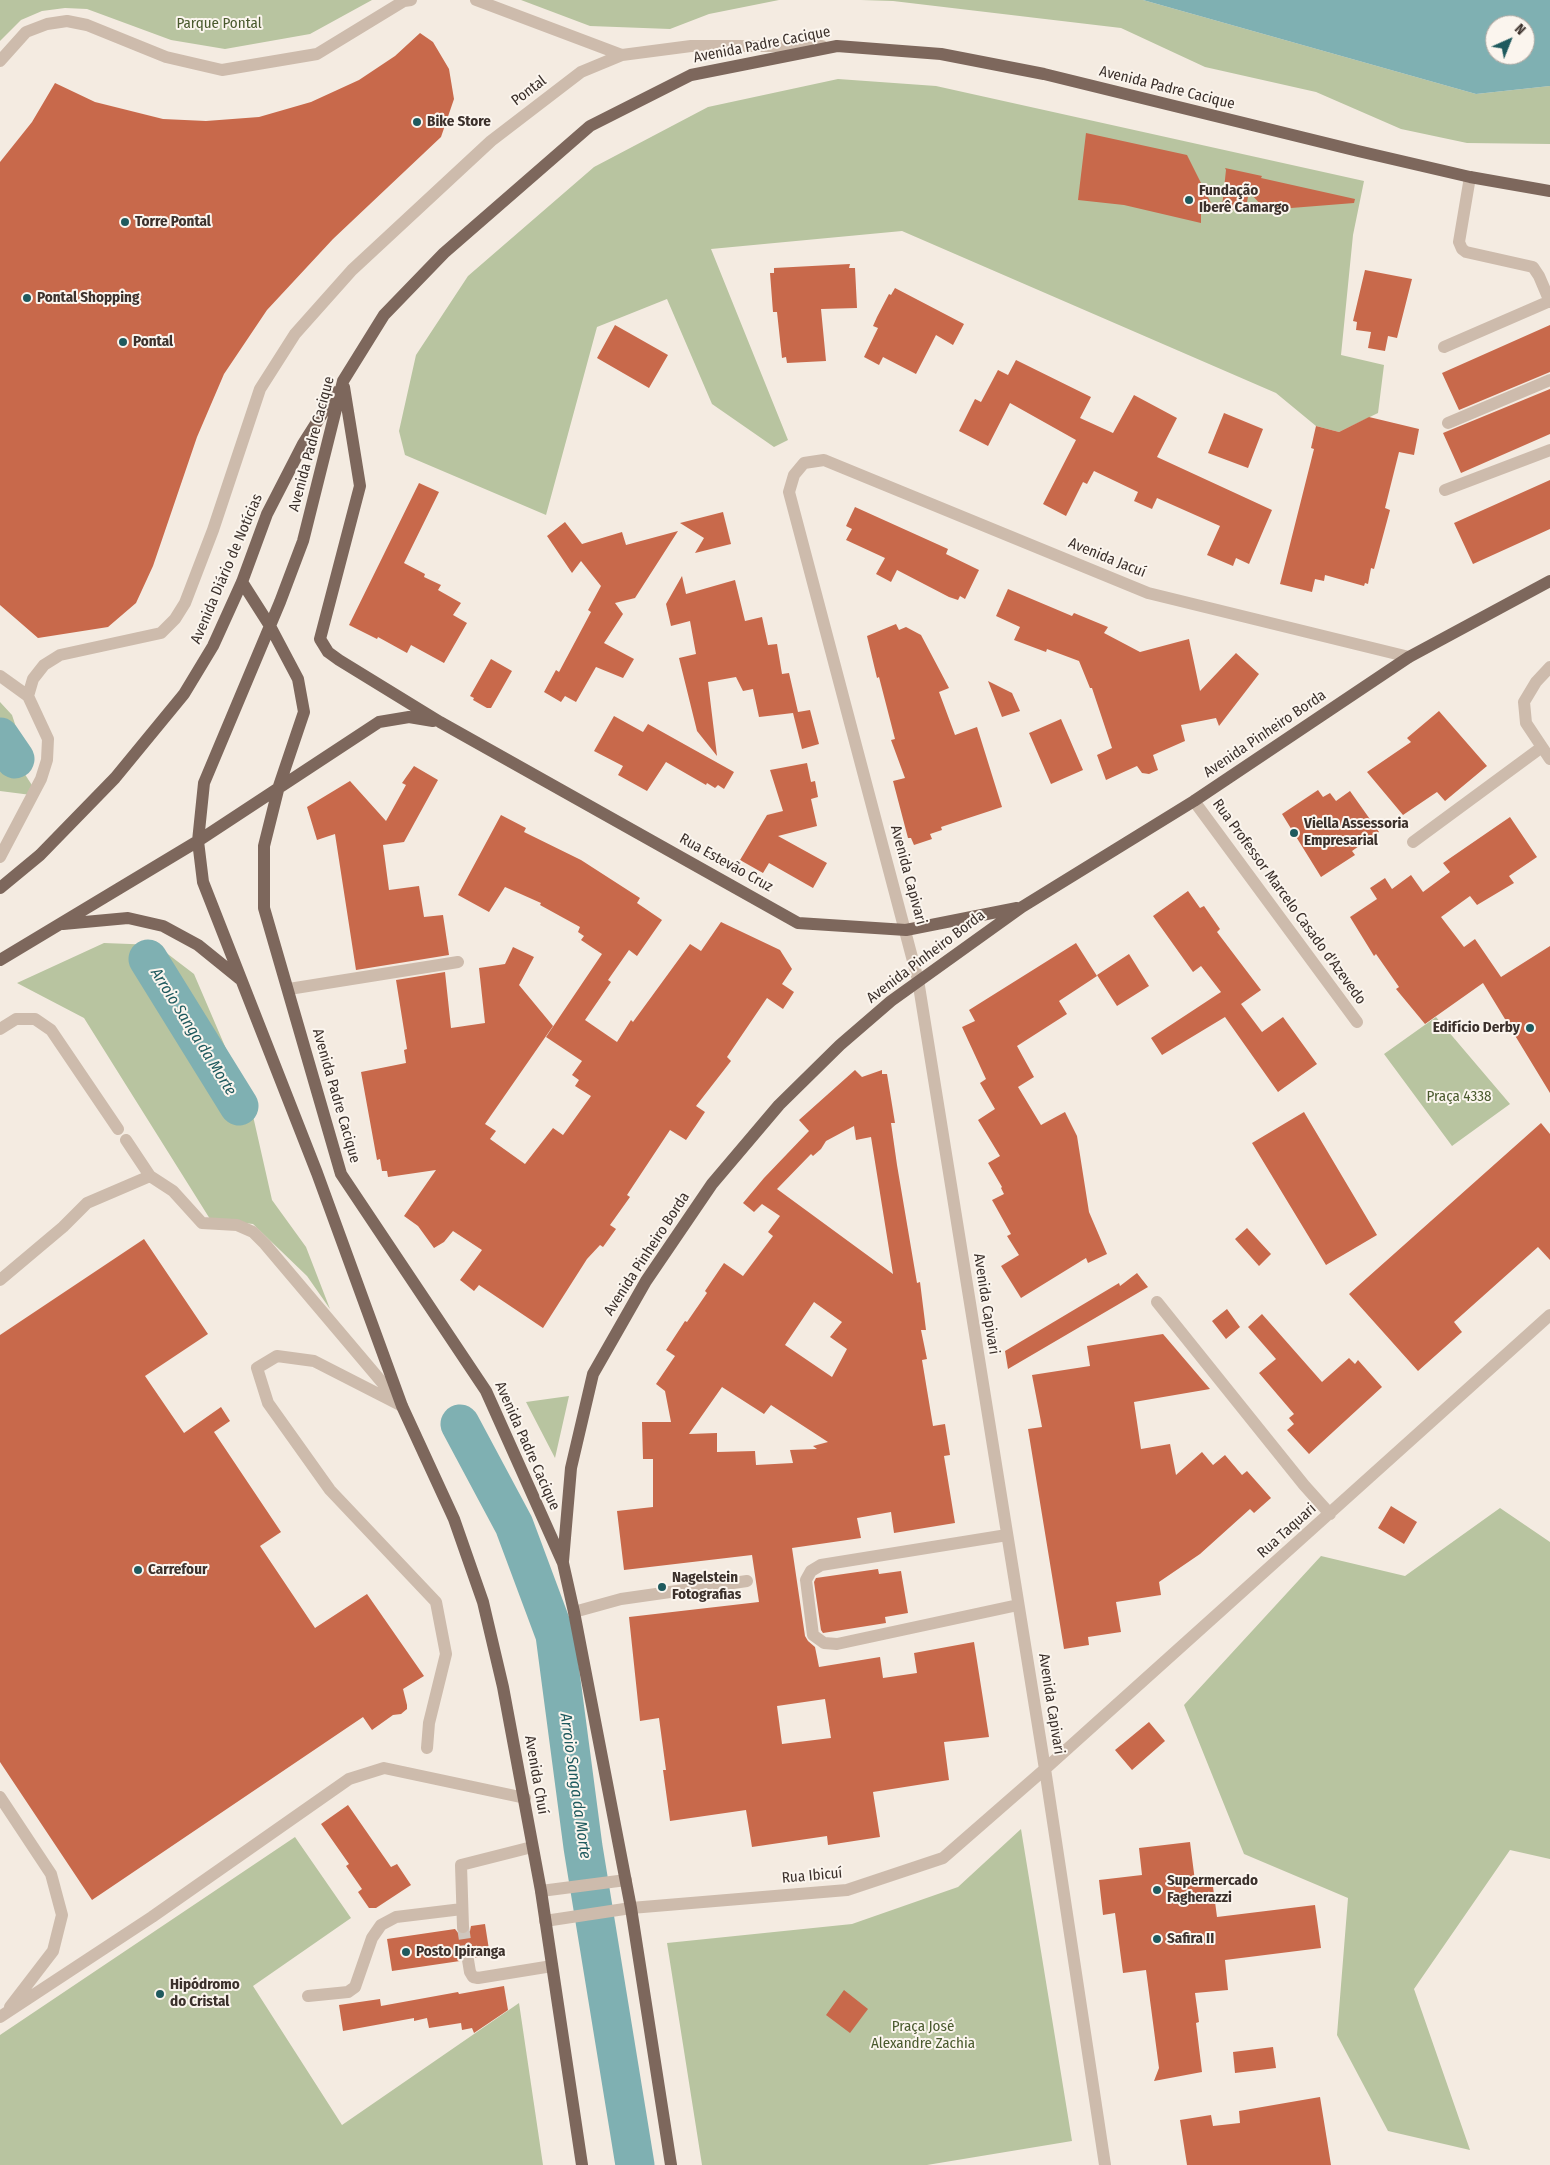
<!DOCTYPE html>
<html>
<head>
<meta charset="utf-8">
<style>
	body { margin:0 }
	#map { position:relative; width:1550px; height:2165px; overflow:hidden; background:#f4ebe1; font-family:"Fira Sans Condensed",sans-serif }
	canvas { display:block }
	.north { position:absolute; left:1485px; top:15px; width:50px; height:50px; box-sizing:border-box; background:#fbf5ee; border:1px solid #aea6a0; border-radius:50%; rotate:44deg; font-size:14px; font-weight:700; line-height:20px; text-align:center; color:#3b302b }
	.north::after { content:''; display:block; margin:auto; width:18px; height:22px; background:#1f5a5e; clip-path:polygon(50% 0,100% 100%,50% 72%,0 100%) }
</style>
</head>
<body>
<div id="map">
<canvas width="1550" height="2165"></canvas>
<div class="north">N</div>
</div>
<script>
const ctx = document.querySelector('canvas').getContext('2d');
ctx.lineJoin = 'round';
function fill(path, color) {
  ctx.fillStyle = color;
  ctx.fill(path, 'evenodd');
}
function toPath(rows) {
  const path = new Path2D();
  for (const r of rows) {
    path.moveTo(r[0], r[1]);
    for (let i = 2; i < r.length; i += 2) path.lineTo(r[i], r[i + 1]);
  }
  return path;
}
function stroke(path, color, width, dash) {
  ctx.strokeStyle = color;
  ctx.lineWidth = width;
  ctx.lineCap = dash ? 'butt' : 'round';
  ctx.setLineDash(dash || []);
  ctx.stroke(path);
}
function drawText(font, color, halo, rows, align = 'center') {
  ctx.font = font + ' "Fira Sans Condensed",sans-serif';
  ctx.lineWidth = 4;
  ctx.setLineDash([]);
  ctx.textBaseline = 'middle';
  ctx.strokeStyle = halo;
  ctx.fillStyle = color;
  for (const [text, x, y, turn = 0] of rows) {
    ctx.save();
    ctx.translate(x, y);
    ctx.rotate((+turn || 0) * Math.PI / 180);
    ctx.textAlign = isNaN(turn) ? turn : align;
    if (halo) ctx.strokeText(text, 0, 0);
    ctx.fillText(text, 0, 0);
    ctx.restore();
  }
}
fill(toPath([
	[0,0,372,0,310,34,225,49,171,40,87,9,65,8,42,11,21,20,0,41],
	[521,0,779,0,709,14,670,29,590,26],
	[861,0,1143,0,1476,94,1550,86,1550,144,1467,143,1401,129,1316,92,1205,67,1121,28,893,1],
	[838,79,936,86,1364,181,1353,235,1341,355,1384,365,1378,413,1339,432,1316,426,1276,393,902,231,711,249,788,440,774,447,712,404,667,299,597,327,546,515,405,455,399,431,416,355,468,276,594,167,708,107],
	[0,702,12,715,22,745,15,759,39,796,0,791],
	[104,943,156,945,194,974,251,1107,272,1200,306,1247,330,1309,307,1276,253,1224,210,1219,84,1018,17,983],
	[1436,1017,1510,1104,1452,1146,1384,1054],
	[569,1396,555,1458,526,1402],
	[1500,1508,1550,1542,1550,1859,1510,1850,1414,1989,1470,2150,1388,2131,1337,2035,1348,1898,1244,1854,1184,1705,1321,1556,1405,1576],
	[1021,1829,1072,2141,927,2165,702,2165,667,1943,852,1924,958,1887],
	[295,1837,351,1918,253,1986,342,2125,519,2003,543,2165,0,2165,0,2035]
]), '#b8c4a0');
fill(toPath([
	[1143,0,1550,0,1550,86,1476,94],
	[1495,25,1525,25,1525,55,1495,55]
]), '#7fb0b2');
stroke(toPath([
	[0,737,15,759],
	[148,959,239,1106],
	[460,1424,514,1525,555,1635,583,1847,635,2165]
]), '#7fb0b2', 39);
fill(toPath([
	[420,33,433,42,449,69,454,99,441,137,333,239,267,310,224,374,197,437,153,566,136,603,108,627,38,638,0,605,0,162,32,122,55,83,95,102,163,119,206,121,259,117,311,102,359,80,395,56],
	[1086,133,1187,155,1212,205,1201,202,1201,223,1124,205,1078,200],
	[1225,168,1262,176,1261,178,1355,199,1354,203,1266,210,1249,192,1245,212,1222,207,1226,170],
	[850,264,849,268,855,268,857,308,821,309,826,361,787,363,786,357,782,358,777,312,773,312,770,273,774,273,774,268],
	[1365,270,1412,279,1397,338,1388,336,1385,351,1368,348,1371,332,1356,330,1357,322,1353,321],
	[895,288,964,324,953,345,936,335,916,374,883,357,879,365,864,357,878,328,873,326,877,317,889,294,891,295],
	[615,325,668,355,649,388,597,358],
	[1550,325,1550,372,1459,410,1442,373],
	[1016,360,1091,397,1080,418,1113,433,1134,395,1177,418,1157,457,1272,510,1249,564,1236,558,1233,566,1207,555,1220,526,1157,498,1152,509,1134,501,1138,492,1094,471,1087,484,1083,482,1066,516,1043,504,1076,440,1010,403,988,446,959,431,975,399,981,402,998,370,1008,375],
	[1550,389,1550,434,1461,473,1443,433],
	[1224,413,1263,429,1248,468,1208,453],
	[1369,417,1419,429,1414,455,1399,452,1385,508,1390,510,1374,569,1371,568,1368,584,1365,583,1364,586,1325,575,1324,581,1315,579,1312,592,1280,584,1314,449,1311,448,1316,426,1339,432],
	[1550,480,1550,529,1473,564,1454,523],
	[419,483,439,492,404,563,425,574,424,577,441,585,438,590,461,603,453,615,467,623,444,663,411,645,407,653,378,637,377,639,349,625],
	[855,507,948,549,946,554,979,570,965,599,960,596,958,600,949,597,897,570,891,582,876,574,885,558,846,540,852,529,846,526],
	[723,512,731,544,695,553,704,538,680,523],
	[565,522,582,544,622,532,626,545,678,531,635,598,615,603,623,614,604,643,634,659,623,678,596,667,576,702,565,696,561,702,544,692,556,670,559,672,591,612,588,610,601,586,581,561,572,573,547,536],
	[682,576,686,594,735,580,745,621,762,617,768,645,777,644,782,674,789,673,798,712,810,710,819,744,802,749,793,713,759,717,753,689,743,691,736,677,708,682,717,756,697,731,679,658,696,654,690,621,671,626,666,604],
	[1008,589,1072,616,1074,613,1108,627,1104,633,1140,652,1189,639,1200,691,1236,653,1259,674,1219,726,1216,718,1181,725,1185,741,1153,755,1158,770,1149,774,1142,773,1137,766,1106,780,1097,755,1112,748,1092,688,1090,688,1079,661,1047,649,1046,652,1014,640,1020,627,996,616],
	[896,624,899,630,906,627,921,635,939,669,949,688,939,692,955,735,977,727,1002,807,941,827,942,830,930,834,932,839,914,845,911,838,908,838,893,781,905,778,891,740,895,739,879,677,877,678,867,636],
	[491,659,512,671,491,708,487,708,473,700,474,698,470,696],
	[988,681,1012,693,1020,711,1002,717],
	[1439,711,1487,766,1445,801,1437,792,1403,815,1367,772,1411,742,1407,738],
	[614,716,643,732,648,724,734,772,724,789,718,785,715,788,707,783,706,785,666,762,647,791,618,775,623,766,594,751],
	[1061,719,1083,770,1051,784,1029,733],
	[807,763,811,782,815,781,818,797,811,799,817,826,778,836,827,863,813,888,769,863,763,873,740,860,767,815,783,811,770,770],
	[414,766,438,780,404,842,383,845,389,890,419,886,424,917,443,915,449,955,356,970,335,834,317,840,307,807,350,781,386,821,406,785,402,783],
	[1318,790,1323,797,1330,793,1336,801,1350,791,1379,832,1352,851,1355,855,1321,877,1282,814],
	[501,815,526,828,524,832,581,860,640,898,637,903,662,920,637,956,629,950,608,980,611,982,585,1020,617,1042,631,1020,633,1022,690,944,701,951,721,922,780,950,792,969,782,984,794,992,783,1009,767,998,727,1057,731,1061,696,1106,705,1112,686,1140,670,1130,627,1195,630,1197,610,1225,616,1229,603,1247,600,1245,587,1259,543,1328,479,1285,474,1291,460,1280,482,1250,453,1231,444,1242,434,1248,418,1226,404,1216,436,1170,388,1177,387,1171,382,1171,380,1159,377,1160,361,1072,406,1063,404,1050,407,1049,396,980,445,972,451,1028,485,1023,479,968,505,964,513,947,534,957,519,985,553,1026,485,1124,496,1131,490,1139,525,1164,553,1128,563,1135,591,1096,575,1086,579,1080,572,1075,582,1061,546,1037,602,954,581,940,584,936,578,932,580,927,540,905,541,903,505,887,489,912,458,895],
	[1510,817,1537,857,1509,876,1514,883,1477,905,1470,896,1441,917,1464,947,1475,939,1501,977,1550,946,1550,1093,1483,983,1425,1024,1396,989,1399,987,1376,954,1374,956,1350,917,1377,899,1370,888,1385,878,1392,889,1411,875,1423,892,1450,872,1443,863],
	[1188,891,1200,908,1204,906,1220,929,1217,932,1261,990,1241,1004,1262,1032,1283,1017,1317,1064,1278,1092,1225,1017,1162,1055,1151,1038,1221,992,1201,966,1193,972,1153,916],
	[1076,943,1097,976,1059,1001,1067,1014,1017,1046,1034,1077,1018,1087,1041,1125,1065,1112,1077,1136,1089,1212,1107,1254,1088,1263,1086,1258,1021,1298,1001,1266,1019,1255,1007,1236,1011,1234,992,1200,1004,1194,1001,1188,1002,1187,988,1163,1000,1156,978,1120,995,1109,980,1083,986,1079,962,1027,975,1021,969,1010],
	[1129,954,1149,986,1117,1006,1097,975],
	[855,1070,862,1077,882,1070,882,1074,887,1074,895,1123,891,1123,897,1165,917,1283,920,1282,926,1330,921,1330,927,1359,922,1360,933,1426,945,1424,950,1455,944,1456,955,1523,894,1533,891,1512,857,1518,861,1538,792,1548,805,1636,808,1641,815,1647,819,1667,880,1657,883,1678,917,1673,914,1653,974,1642,989,1737,944,1742,949,1780,873,1792,880,1837,828,1845,827,1836,752,1847,746,1810,670,1821,663,1770,666,1770,659,1718,640,1721,629,1617,759,1602,752,1555,624,1570,617,1511,653,1507,653,1459,643,1459,642,1422,671,1422,665,1391,656,1384,675,1356,666,1350,685,1321,687,1322,707,1293,705,1291,724,1263,743,1276,773,1236,768,1232,780,1216,762,1204,754,1212,743,1203,764,1178,809,1131,799,1120],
	[854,1126,856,1140,871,1137,893,1274,777,1189,811,1154,813,1156,821,1149,826,1141],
	[814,1302,842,1322,830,1337,847,1349,832,1377,785,1345],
	[722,1387,764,1414,771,1405,828,1442,813,1446,817,1449,790,1450,793,1463,756,1465,755,1451,717,1452,717,1433,689,1434],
	[825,1699,831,1738,782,1744,777,1706],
	[1304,1112,1377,1235,1326,1265,1252,1143],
	[1541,1123,1550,1134,1550,1260,1538,1247,1454,1322,1462,1332,1418,1371,1349,1294],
	[1247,1228,1271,1254,1259,1266,1235,1239],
	[144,1239,208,1334,145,1376,184,1433,221,1407,230,1421,214,1432,281,1532,260,1546,315,1628,367,1594,424,1676,403,1689,407,1705,407,1709,401,1714,393,1715,372,1730,363,1717,92,1900,0,1762,0,1335],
	[1137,1273,1148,1287,1008,1369,1005,1351,1119,1283,1120,1286],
	[1227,1309,1240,1327,1226,1339,1212,1321],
	[1262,1314,1322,1382,1349,1358,1355,1364,1358,1360,1382,1387,1309,1454,1287,1430,1294,1424,1289,1418,1294,1414,1259,1373,1276,1359,1248,1327],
	[1163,1334,1210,1389,1134,1402,1141,1449,1170,1444,1176,1475,1202,1452,1213,1465,1225,1455,1242,1475,1247,1471,1271,1498,1254,1513,1250,1509,1200,1554,1159,1582,1161,1595,1116,1602,1121,1632,1088,1637,1089,1645,1064,1649,1028,1429,1042,1427,1032,1375,1090,1366,1087,1346],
	[1391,1506,1417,1522,1404,1544,1378,1528],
	[878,1569,879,1574,901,1571,908,1613,885,1617,886,1623,823,1633,821,1630,814,1582,816,1578],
	[1149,1722,1165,1741,1132,1770,1115,1750],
	[348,1805,391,1867,397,1864,411,1885,376,1908,369,1908,358,1892,362,1889,346,1866,349,1864,321,1824],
	[1190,1842,1195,1881,1212,1879,1217,1917,1315,1905,1321,1948,1225,1960,1228,1990,1195,1993,1199,2022,1196,2023,1202,2072,1154,2081,1159,2068,1146,1970,1123,1973,1115,1913,1103,1915,1099,1880,1142,1875,1139,1848],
	[485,1924,490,1956,476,1958,471,1953,467,1952,462,1954,460,1961,392,1971,387,1939,455,1929,459,1934,464,1935,470,1931,471,1926],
	[504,1986,508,2010,474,2033,472,2028,462,2030,461,2023,429,2028,427,2018,414,2021,414,2018,343,2031,339,2005,380,1999,381,2006,458,1992,459,1994],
	[844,1990,868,2009,850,2033,826,2015],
	[1273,2047,1276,2068,1235,2073,1233,2052],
	[1320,2097,1331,2165,1187,2165,1180,2120,1211,2115,1213,2126,1240,2123,1239,2111]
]), '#c8694b');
stroke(toPath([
	[463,1927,468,1960]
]), '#cfc6bd', 12, [12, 6]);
stroke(toPath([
	[476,0,622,55],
	[0,61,26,32,47,24,67,21,87,25,166,57,222,70,317,54,404,1,411,0],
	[1470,177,1459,242,1462,249,1466,252,1533,267,1539,276,1550,302],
	[1444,347,1550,301],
	[1448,423,1550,380],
	[1445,490,1550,450],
	[1550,667,1536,682,1524,702,1526,723,1550,759],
	[0,676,28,696,48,739,47,760,41,779,0,857],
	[28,696,33,679,44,665,60,655,161,633,175,619,185,603,213,530,260,389,295,334,352,270,491,141,581,72,622,55,691,46,822,46],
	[1194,801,1357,1022],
	[1413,842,1542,747],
	[289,989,458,962],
	[0,1029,16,1019,35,1019,51,1030,118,1129],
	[126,1140,150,1176,173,1191,202,1223,237,1225,253,1232,265,1244,397,1400],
	[0,1280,63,1227,87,1203,150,1176],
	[1157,1302,1304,1485,1330,1514],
	[402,1406,314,1361,277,1356,257,1368,268,1403,330,1490,436,1602,446,1654,429,1723,427,1748],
	[1007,1535,821,1565,811,1571,806,1580,813,1635,824,1643,837,1644,1018,1605],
	[574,1612,621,1599,747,1581],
	[0,1797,51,1874,62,1915,53,1951,10,2007],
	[541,1891,626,1880],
	[545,1921,631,1908,847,1890,943,1858,1045,1769,1550,1315],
	[463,1927,461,1865,532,1847],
	[468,1960,470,1972,473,1977,478,1978,552,1966],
	[308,1996,348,1992,355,1987,372,1938,381,1925,396,1917,462,1909],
	[0,2017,152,1917,349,1779,384,1768,525,1798],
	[1105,2165,1045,1769,918,980,789,492,794,475,804,463,824,460,1148,593,1409,657]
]), '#cdbbac', 12);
stroke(toPath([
	[344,387,360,486,320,639,328,652,339,660,440,722,798,923,906,930,1017,908],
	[242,582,270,626,298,679,304,712,279,786,264,846,264,908,341,1174,486,1391,563,1563,574,1612,631,1908,671,2165],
	[0,888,40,855,115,778,184,694,213,646,242,582,267,514,303,444,336,392],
	[63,924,128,918,163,926,198,945,240,979],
	[0,960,198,841,379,722,409,717,433,721],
	[563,1561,571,1468,593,1374,646,1281,712,1184,779,1105,840,1045,891,1001,1022,907,1194,801,1409,657,1550,581],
	[582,2165,541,1891,503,1687,483,1602,454,1519,402,1406,317,1173,203,882,198,841,204,783,280,602,303,541,343,381,384,315,444,253,590,126,691,75,837,46,941,54,1044,74,1358,151,1470,177,1550,191]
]), '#7d675c', 12);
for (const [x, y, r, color] of [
	[417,122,5,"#1f5a5e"],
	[1189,200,5,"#1f5a5e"],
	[125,222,5,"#1f5a5e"],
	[27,298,5,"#1f5a5e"],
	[123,342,5,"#1f5a5e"],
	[1294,833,5,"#1f5a5e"],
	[1530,1028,5,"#1f5a5e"],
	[138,1570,5,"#1f5a5e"],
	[662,1587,5,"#1f5a5e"],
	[1157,1890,5,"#1f5a5e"],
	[1157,1939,5,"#1f5a5e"],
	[406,1952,5,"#1f5a5e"],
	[160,1994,5,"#1f5a5e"]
]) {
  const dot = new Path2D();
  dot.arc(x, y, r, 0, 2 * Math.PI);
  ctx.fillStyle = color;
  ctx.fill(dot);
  stroke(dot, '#fbf5ee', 2);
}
drawText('15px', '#4a5a2e', '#fbf5ee', [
	["Parque Pontal",219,24],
	["Praça 4338",1459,1097],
	["Praça José",923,2027],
	["Alexandre Zachia",923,2044]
]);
drawText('15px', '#3b302b', '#fbf5ee', [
	["Avenida Padre Cacique",762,45,-11],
	["Avenida Padre Cacique",1167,88,14],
	["Pontal",529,91,-37],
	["Avenida Padre Cacique",312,444,-75],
	["Avenida Jacuí",1107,558,22],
	["Avenida Diário de Notícias",227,569,-67],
	["Avenida Pinheiro Borda",1265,734,-34],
	["Rua Estevão Cruz",726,863,29],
	["Avenida Capivari",908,875,75],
	["Rua Professor Marcelo Casado d'Azevedo",1289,902,54],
	["Avenida Pinheiro Borda",926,957,-37],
	["Avenida Padre Cacique",336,1096,74],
	["Avenida Pinheiro Borda",647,1254,-57],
	["Avenida Capivari",986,1304,81],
	["Avenida Padre Cacique",527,1446,66],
	["Rua Taquari",1287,1531,-42],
	["Avenida Capivari",1051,1704,81],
	["Avenida Chuí",536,1775,80],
	["Rua Ibicuí",812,1876,-5]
]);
drawText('bold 15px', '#3b302b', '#fbf5ee', [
	["Bike Store",427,122],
	["Fundação",1199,191],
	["Iberê Camargo",1199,208],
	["Torre Pontal",135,222],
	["Pontal Shopping",37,298],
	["Pontal",133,342],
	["Viella Assessoria",1304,824],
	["Empresarial",1304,841],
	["Edifício Derby",1520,1028,"right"],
	["Carrefour",148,1570],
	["Nagelstein",672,1578],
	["Fotografias",672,1595],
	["Supermercado",1167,1881],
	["Fagherazzi",1167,1898],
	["Safira II",1167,1939],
	["Posto Ipiranga",416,1952],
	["Hipódromo",170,1985],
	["do Cristal",170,2002]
], 'left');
drawText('italic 16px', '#1f5a5e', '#fbf5ee', [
	["Arroio Sanga da Morte",193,1032,58],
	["Arroio Sanga da Morte",575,1786,82]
]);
</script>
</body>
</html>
